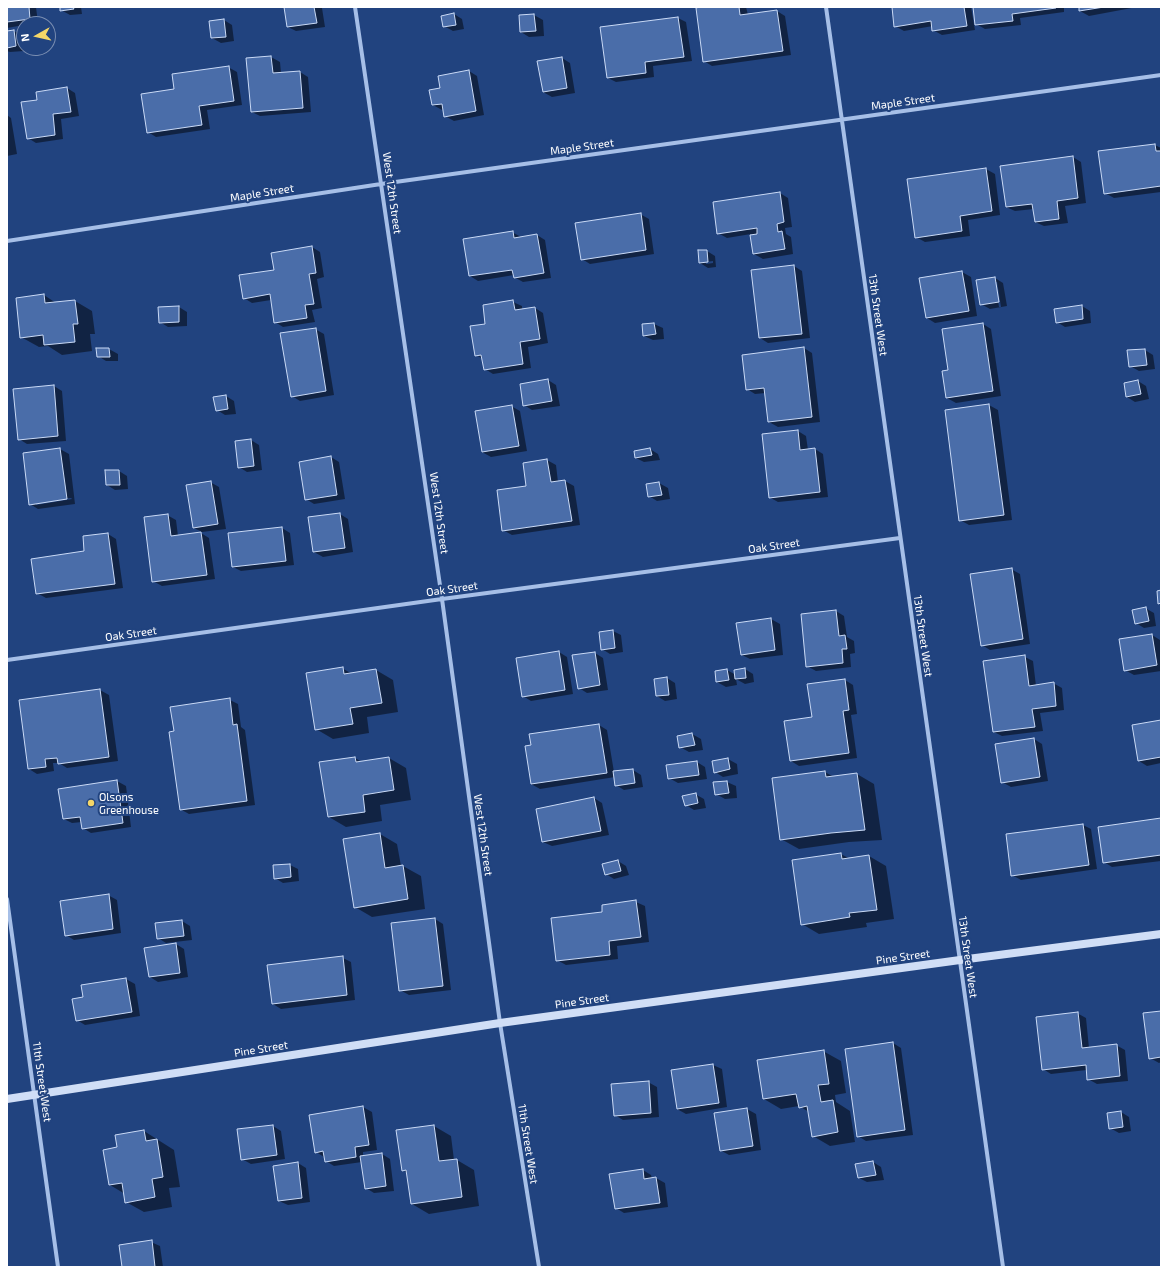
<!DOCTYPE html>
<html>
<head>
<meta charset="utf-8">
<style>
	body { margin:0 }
	#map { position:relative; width:1168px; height:1274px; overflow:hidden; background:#21437f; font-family:"Exo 2",sans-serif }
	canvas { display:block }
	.frame { position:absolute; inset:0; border:8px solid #fff; pointer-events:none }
	.north { position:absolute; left:16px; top:16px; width:40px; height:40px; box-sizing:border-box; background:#21437f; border:1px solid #7a8eb2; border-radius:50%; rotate:262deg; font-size:11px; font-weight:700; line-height:16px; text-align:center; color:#fff }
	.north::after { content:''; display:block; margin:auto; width:14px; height:18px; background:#f4d668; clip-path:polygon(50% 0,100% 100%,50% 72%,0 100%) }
</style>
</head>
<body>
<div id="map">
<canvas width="1168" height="1274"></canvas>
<div class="frame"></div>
<div class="north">N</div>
</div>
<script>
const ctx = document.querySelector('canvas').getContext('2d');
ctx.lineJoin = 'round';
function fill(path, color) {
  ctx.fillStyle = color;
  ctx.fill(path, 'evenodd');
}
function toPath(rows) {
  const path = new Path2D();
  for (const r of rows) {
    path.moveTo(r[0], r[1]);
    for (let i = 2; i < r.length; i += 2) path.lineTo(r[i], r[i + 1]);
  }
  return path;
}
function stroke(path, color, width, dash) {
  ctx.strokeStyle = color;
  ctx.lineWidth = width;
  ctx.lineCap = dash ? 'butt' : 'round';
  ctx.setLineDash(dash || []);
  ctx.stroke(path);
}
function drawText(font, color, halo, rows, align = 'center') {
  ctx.font = font + ' "Exo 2",sans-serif';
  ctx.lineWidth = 4;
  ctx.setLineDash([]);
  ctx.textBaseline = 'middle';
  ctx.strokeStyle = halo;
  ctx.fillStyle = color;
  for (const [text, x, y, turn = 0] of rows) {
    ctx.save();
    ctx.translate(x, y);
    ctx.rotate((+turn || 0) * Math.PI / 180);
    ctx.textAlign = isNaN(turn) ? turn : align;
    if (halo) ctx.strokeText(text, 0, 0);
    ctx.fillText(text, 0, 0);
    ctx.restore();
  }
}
fill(toPath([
	[7,7,36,7,38,23,24,24,24,25,7,28],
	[61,7,81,7,82,14,70,15,61,10],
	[292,7,319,7,322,8,325,27,296,31,288,27],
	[708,7,746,7,748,15,777,11,785,16,791,55,712,66,704,61],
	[893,7,971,7,975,30,942,35,933,30,933,26,904,31,895,26],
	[974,7,1064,7,1064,12,1020,18,1021,25,985,29,976,24],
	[1080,7,1137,7,1089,16,1080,11],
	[454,14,462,19,464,29,453,31,444,26],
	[534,15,543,20,544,36,529,37,521,32,520,16],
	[678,18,686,22,692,61,653,66,654,77,616,82,608,78],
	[224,20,232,25,234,41,221,43,212,38],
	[14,31,23,36,24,51,10,52,7,51,7,32],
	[271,57,280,62,281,73,300,72,308,77,311,112,260,116,252,112,247,59],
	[562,58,570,63,575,93,552,97,543,92],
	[228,67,237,72,242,105,207,110,210,129,156,137,148,132],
	[469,71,477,76,484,115,454,121,445,116,444,109,442,110,433,105,441,89],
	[67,88,75,93,79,116,61,119,63,139,36,143,28,138,38,101],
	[7,115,11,118,17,154,7,156],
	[1155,145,1161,148,1161,192,1114,198,1105,193],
	[1073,157,1081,162,1086,203,1065,206,1068,223,1044,226,1035,222,1034,209,1015,211,1006,207],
	[986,169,995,174,1000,215,968,220,970,236,925,242,916,237,908,180],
	[780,193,788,198,792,227,785,228,786,234,791,237,793,254,763,259,754,254,751,234,727,238,718,233],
	[640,214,649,219,654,254,590,264,582,259],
	[512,232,521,237,537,235,545,240,551,278,523,282,514,277,514,275,478,281,470,276,464,240],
	[312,247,320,252,324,277,317,279,322,308,312,310,315,322,283,327,275,322,271,300,252,303,244,298,275,270],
	[707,251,715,256,716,267,708,268,700,263],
	[713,261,713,263,706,264,706,262],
	[794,266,802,271,810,338,768,343,760,338],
	[962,272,971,277,977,316,935,323,927,318],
	[995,278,1003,283,1007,306,990,309,981,304],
	[995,282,997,282,1001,307,999,307],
	[44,295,56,303,75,301,92,311,95,334,90,334,92,351,62,355,48,346,39,347,21,337],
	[513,302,522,306,522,310,535,308,543,313,548,343,528,347,531,368,493,374,485,369,483,359,476,355,486,324],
	[1082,306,1090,311,1091,323,1065,327,1057,322],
	[179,307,187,312,187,326,168,327,160,322],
	[654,324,663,328,664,339,653,340,644,336,643,325],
	[983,324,991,329,1001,396,956,403,947,398,949,371],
	[315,329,324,334,334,395,300,401,292,396],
	[804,348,812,353,820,422,778,427,769,422,766,393,755,394,747,389],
	[97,349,109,349,118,354,118,361,106,361,98,356],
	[1145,350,1153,355,1155,369,1139,371,1130,366],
	[548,380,556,385,560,406,532,410,524,405],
	[1138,381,1146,386,1149,399,1135,402,1127,397],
	[54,386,62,391,66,441,27,444,19,439],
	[226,396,234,401,236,414,225,415,217,410],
	[989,405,998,410,1012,520,969,525,960,520,946,411],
	[511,406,520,411,527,451,491,457,482,452],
	[798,431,806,436,808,450,815,449,823,454,828,497,778,502,769,497],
	[251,440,259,445,262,470,247,472,239,467],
	[60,449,69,454,75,504,38,509,30,504,24,454],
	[71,498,72,499,36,505,36,502],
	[650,449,658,454,660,460,644,462,636,458],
	[331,457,339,462,345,499,314,504,306,499],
	[547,460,556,465,558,482,565,481,574,486,580,525,512,535,503,530,527,486,524,464],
	[119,471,127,476,128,489,115,490,107,485],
	[210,482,219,487,226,529,202,532,194,528],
	[659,483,668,488,670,499,657,501,649,496,647,485],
	[340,514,348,519,353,552,323,557,314,552,309,518],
	[167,515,176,520,178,536,201,533,209,538,215,579,162,586,153,581],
	[282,528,290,533,294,565,241,571,233,567],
	[108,534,116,539,123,588,46,598,37,593],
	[1011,569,1020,574,1030,644,990,650,982,645],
	[1145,608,1154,613,1156,626,1144,628,1136,623],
	[836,611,844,616,847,637,854,641,855,653,850,654,851,667,816,671,807,666],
	[771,619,780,624,783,655,750,659,742,655],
	[613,631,621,635,623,652,610,654,602,649],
	[1152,635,1160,640,1161,671,1134,675,1125,670],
	[559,652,567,657,573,694,531,701,523,696],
	[595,653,603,658,608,690,587,693,579,688],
	[1025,657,1033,661,1036,686,1053,683,1062,688,1064,710,1040,713,1043,731,1002,736,994,732],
	[342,668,352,674,376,670,393,680,398,712,367,717,369,733,333,739,316,729],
	[745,669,753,674,754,682,745,684,736,679,737,685,726,687,717,682,716,671,727,670,736,675],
	[667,678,675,683,677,699,665,701,657,696],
	[845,680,853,685,857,714,851,715,857,758,799,766,791,761,813,718],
	[100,690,109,695,118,761,67,768,59,763,53,763,54,771,37,774,29,769,20,700],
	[230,700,238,704,241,727,245,730,255,805,189,814,180,809,175,732],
	[1161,721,1161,763,1147,766,1139,761,1133,726],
	[599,725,607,730,614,772,633,770,641,775,643,787,624,790,616,785,615,777,540,789,531,784],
	[692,734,701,739,703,750,689,752,680,747],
	[1034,739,1042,744,1048,781,1011,787,1002,782],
	[355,758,362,762,389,758,406,768,411,800,380,805,382,821,346,827,329,817],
	[728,759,737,764,738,774,723,777,715,772,713,762],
	[697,762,705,767,707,779,678,783,669,778],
	[825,772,834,777,857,774,874,784,882,840,849,842,799,849,781,839],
	[117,781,126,786,131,827,91,833,83,828,82,822,72,823,64,819,60,790],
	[727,782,736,786,737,798,725,799,716,794,715,783],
	[695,794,704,799,706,808,694,810,686,805],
	[594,798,602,803,609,835,552,846,543,842],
	[1161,819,1161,861,1112,867,1104,862],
	[1083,825,1091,829,1097,869,1021,880,1012,875],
	[380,834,397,844,401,866,403,866,421,876,425,909,372,917,355,907],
	[841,854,850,859,869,856,886,866,894,919,866,923,867,927,819,934,802,924],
	[618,861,626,866,629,875,614,879,606,874],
	[290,865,298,869,299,881,283,883,275,878],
	[108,895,117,900,121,933,74,940,66,935],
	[636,902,645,906,649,942,617,946,618,959,566,965,557,960,603,913],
	[435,919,443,924,451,990,409,995,400,990],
	[182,921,190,926,192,940,166,943,158,938],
	[176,944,184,949,188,977,158,982,150,977],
	[343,958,351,962,355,1000,281,1009,273,1004],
	[126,979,135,984,140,1016,85,1025,77,1020,84,998,82,986],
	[1161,1012,1161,1062,1159,1063,1150,1058],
	[1077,1013,1086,1018,1089,1048,1116,1045,1125,1050,1128,1081,1097,1084,1088,1079,1087,1070,1051,1074,1043,1069],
	[893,1043,901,1048,913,1135,866,1141,858,1136],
	[823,1051,841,1061,846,1093,835,1095,836,1102,850,1111,855,1142,830,1146,813,1136,809,1112,799,1106,781,1109,764,1099],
	[713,1065,722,1069,727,1107,686,1114,677,1109,672,1071],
	[648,1082,657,1087,659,1117,623,1120,615,1115],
	[363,1107,372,1112,377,1150,363,1152,363,1156,382,1154,390,1159,394,1191,374,1193,366,1188,362,1162,334,1166,326,1161,324,1157,316,1152,310,1115],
	[747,1109,756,1114,761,1150,729,1155,720,1150,715,1114],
	[1121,1112,1129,1117,1131,1131,1119,1133,1110,1128],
	[273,1126,281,1131,285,1159,251,1164,242,1159],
	[434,1126,451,1136,454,1160,457,1160,474,1170,479,1206,429,1214,412,1204,407,1173,403,1170],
	[144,1131,174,1150,180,1187,169,1188,172,1207,144,1212,126,1202,125,1194,110,1185,118,1148],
	[873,1162,881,1167,884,1180,867,1182,859,1178],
	[298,1163,306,1168,310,1202,288,1205,279,1201],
	[643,1170,651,1175,652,1179,656,1178,665,1183,668,1207,624,1213,616,1208],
	[151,1242,160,1246,163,1267,123,1267]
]), '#0007');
const building = toPath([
	[7,7,29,7,30,19,7,22,7,7],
	[60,7,73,7,74,9,60,11,60,7],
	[284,7,314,7,317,23,287,27,284,7],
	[700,7,739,7,740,15,777,10,783,51,703,62,696,8,700,7],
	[892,7,964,7,967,26,932,31,931,21,894,27,892,7],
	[973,7,1056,7,1056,8,1012,14,1013,21,975,25,973,7],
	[1079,7,1104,7,1079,11,1079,7],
	[454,13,456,25,443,27,441,16,454,13],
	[534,14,536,31,520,32,519,15,534,14],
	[678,17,684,57,645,62,646,73,607,78,600,27,678,17],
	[224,19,226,37,211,38,209,21,224,19],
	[14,30,16,46,7,48,7,31,14,30],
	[271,56,273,73,300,71,303,108,251,112,246,58,271,56],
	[562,57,567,88,543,92,537,61,562,57],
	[229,66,234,101,199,106,202,125,147,133,141,94,174,89,172,74,229,66],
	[469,70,476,111,444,117,442,104,432,105,429,90,440,88,438,76,469,70],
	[67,87,71,112,53,114,55,135,27,139,21,102,37,100,36,92,67,87],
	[1155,144,1156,151,1161,151,1161,186,1104,194,1098,151,1155,144],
	[1073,156,1078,198,1057,201,1059,219,1035,222,1032,204,1006,207,1000,166,1073,156],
	[986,168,992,211,960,216,962,231,915,238,907,179,986,168],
	[780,192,784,222,777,224,778,232,782,231,785,249,753,254,750,235,757,234,757,228,717,234,713,202,780,192],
	[641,213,646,250,581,260,575,223,641,213],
	[513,231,514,238,537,234,544,273,514,278,512,270,469,276,463,239,513,231],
	[312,246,316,273,309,274,314,304,305,305,307,318,274,323,270,294,243,299,239,275,274,270,271,253,312,246],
	[698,250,707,250,708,262,699,263,698,250],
	[794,265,802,334,759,338,751,270,794,265],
	[962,271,969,311,926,318,919,278,962,271],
	[995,277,999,302,980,305,976,280,995,277],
	[44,294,45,303,75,300,78,324,73,324,75,342,44,345,43,335,20,338,16,298,44,294],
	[513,300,515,310,535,307,540,339,520,342,523,364,484,370,481,355,475,356,470,326,485,324,483,305,513,300],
	[1082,305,1083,319,1056,323,1054,309,1082,305],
	[179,306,179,322,159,323,158,307,179,306],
	[654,323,656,334,643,336,642,324,654,323],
	[983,323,993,391,946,398,942,371,948,370,942,329,983,323],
	[316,328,326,391,291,397,280,333,316,328],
	[804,347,812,417,768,422,764,388,746,390,742,355,804,347],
	[96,348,109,348,110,357,97,357,96,348],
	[1145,349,1147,365,1129,367,1127,350,1145,349],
	[548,379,552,401,523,406,520,384,548,379],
	[1138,380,1141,394,1126,397,1124,383,1138,380],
	[54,385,58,436,18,440,13,389,54,385],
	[226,395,228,409,216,411,213,397,226,395],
	[989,404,1004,515,959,521,945,410,989,404],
	[512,405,519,446,482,452,475,411,512,405],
	[798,430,800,450,815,448,820,492,769,498,762,434,798,430],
	[251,439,254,466,238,468,235,441,251,439],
	[60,448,67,499,29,505,23,453,60,448],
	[650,448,652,455,635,458,634,451,650,448],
	[331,456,337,495,305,500,299,462,331,456],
	[547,459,551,482,565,480,572,521,502,531,497,490,526,486,523,463,547,459],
	[105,470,119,470,120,485,106,485,105,470],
	[211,481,218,524,193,528,186,485,211,481],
	[659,482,662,495,648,497,646,484,659,482],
	[340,513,345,548,313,552,308,517,340,513],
	[168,514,171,536,201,532,207,575,152,582,144,517,168,514],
	[282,527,286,561,232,567,228,533,282,527],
	[108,533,115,584,36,594,31,559,84,551,83,536,108,533],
	[1012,568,1023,639,981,646,970,574,1012,568],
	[1161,590,1161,603,1158,604,1157,591,1161,590],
	[1146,607,1149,621,1135,624,1132,610,1146,607],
	[836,610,839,636,845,635,847,649,842,649,843,663,806,667,801,614,836,610],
	[771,618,775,650,741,655,736,623,771,618],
	[613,630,615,648,601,650,599,632,613,630],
	[1152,634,1157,665,1124,671,1119,639,1152,634],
	[559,651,565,690,522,697,516,658,559,651],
	[595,652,600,685,578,689,572,655,595,652],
	[1025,655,1029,686,1054,682,1056,706,1032,709,1035,727,993,732,983,661,1025,655],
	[343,667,344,674,376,669,382,703,350,708,353,724,315,730,306,673,343,667],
	[745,668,746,678,735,679,734,670,745,668],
	[727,669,729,680,716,682,715,671,727,669],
	[667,677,669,695,656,696,654,679,667,677],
	[845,679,849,710,843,711,849,753,790,761,784,721,812,717,807,684,845,679],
	[100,689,109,757,58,764,57,758,45,759,46,767,28,769,19,700,100,689],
	[230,698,233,725,237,724,247,801,180,810,169,732,174,731,170,707,230,698],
	[1161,720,1161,757,1138,761,1132,725,1161,720],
	[599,724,607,773,531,784,525,746,531,745,529,734,599,724],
	[692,733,695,745,679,748,677,736,692,733],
	[1034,738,1040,777,1001,783,995,744,1034,738],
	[355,757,356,762,389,757,394,790,363,795,365,812,328,817,319,762,355,757],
	[728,758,730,769,714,773,712,761,728,758],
	[697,761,699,775,668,779,666,765,697,761],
	[633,769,635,783,615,786,613,771,633,769],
	[825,771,826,777,857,773,865,830,831,833,780,840,772,778,825,771],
	[117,780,123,823,82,829,80,817,63,819,58,789,117,780],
	[727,781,729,793,715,795,713,782,727,781],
	[696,793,698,803,685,806,682,796,696,793],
	[594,797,601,831,542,842,536,809,594,797],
	[1161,818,1161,855,1103,863,1098,827,1161,818],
	[1083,824,1089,865,1011,876,1006,834,1083,824],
	[380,833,385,868,403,865,408,899,354,908,343,839,380,833],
	[841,853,842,859,869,855,877,910,849,913,850,917,801,925,792,860,841,853],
	[618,860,621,871,605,875,602,864,618,860],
	[290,864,291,877,274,879,273,865,290,864],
	[109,894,113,929,65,936,60,901,109,894],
	[636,900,641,937,609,941,610,955,556,961,551,918,602,912,602,905,636,900],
	[435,918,443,986,399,991,391,923,435,918],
	[182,920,184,936,157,939,155,923,182,920],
	[176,943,180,973,149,977,144,948,176,943],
	[343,956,347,995,272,1004,267,965,343,956],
	[126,978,132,1012,76,1021,72,999,83,997,81,985,126,978],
	[1161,1011,1161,1057,1149,1059,1143,1013,1161,1011],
	[1078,1012,1082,1048,1117,1044,1120,1076,1087,1080,1086,1065,1042,1070,1036,1017,1078,1012],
	[893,1042,905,1130,857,1137,845,1049,893,1042],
	[824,1050,829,1084,818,1085,821,1102,833,1100,838,1132,812,1137,807,1106,799,1108,796,1094,763,1099,757,1060,824,1050],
	[713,1064,719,1103,677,1109,671,1070,713,1064],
	[649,1081,651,1113,614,1116,611,1084,649,1081],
	[363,1106,369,1145,355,1147,356,1157,325,1162,323,1151,315,1153,309,1115,363,1106],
	[747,1108,753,1146,720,1151,714,1113,747,1108],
	[1121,1111,1123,1127,1109,1129,1107,1113,1121,1111],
	[273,1125,277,1155,241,1160,237,1129,273,1125],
	[434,1125,439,1161,457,1159,462,1197,411,1204,406,1170,402,1171,396,1130,434,1125],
	[144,1130,146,1141,157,1139,163,1177,152,1179,155,1197,125,1203,122,1183,109,1185,103,1150,117,1147,115,1135,144,1130],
	[382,1153,386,1186,365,1189,360,1156,382,1153],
	[873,1161,876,1175,858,1178,855,1164,873,1161],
	[298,1162,302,1198,278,1201,273,1166,298,1162],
	[643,1169,644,1179,656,1177,660,1203,615,1209,609,1174,643,1169],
	[152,1240,155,1267,122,1267,119,1245,152,1240]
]);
fill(building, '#4a6da9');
stroke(building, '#cadaf6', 1);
stroke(toPath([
	[355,7,442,599,500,1023,539,1267],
	[826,7,1003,1267],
	[7,241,381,184,1161,75],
	[7,660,442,599,900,538],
	[7,899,58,1267]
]), '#a6bfe7', 4);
stroke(toPath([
	[7,1099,500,1023,960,960,1161,934]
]), '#d0def6', 8);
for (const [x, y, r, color] of [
	[91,803,4,"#f4d668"]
]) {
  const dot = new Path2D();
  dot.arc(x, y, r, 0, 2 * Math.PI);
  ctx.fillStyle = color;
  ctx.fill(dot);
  stroke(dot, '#21437f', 1.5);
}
drawText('11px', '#fff', '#21437f', [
	["Maple Street",903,102,-8],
	["Maple Street",582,147,-8],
	["Maple Street",262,193,-9],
	["West 12th Street",392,193,82],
	["13th Street West",878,315,82],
	["West 12th Street",439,513,82],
	["Oak Street",774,546,-8],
	["Oak Street",452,589,-8],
	["Oak Street",131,634,-8],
	["13th Street West",923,636,82],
	["West 12th Street",483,835,82],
	["Pine Street",903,957,-8],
	["13th Street West",968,957,82],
	["Pine Street",582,1001,-8],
	["Pine Street",261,1049,-9],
	["11th Street West",42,1082,82],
	["11th Street West",528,1144,81]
]);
drawText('11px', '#fff', '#21437f', [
	["Olsons",99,797],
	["Greenhouse",99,810]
], 'left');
</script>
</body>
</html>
